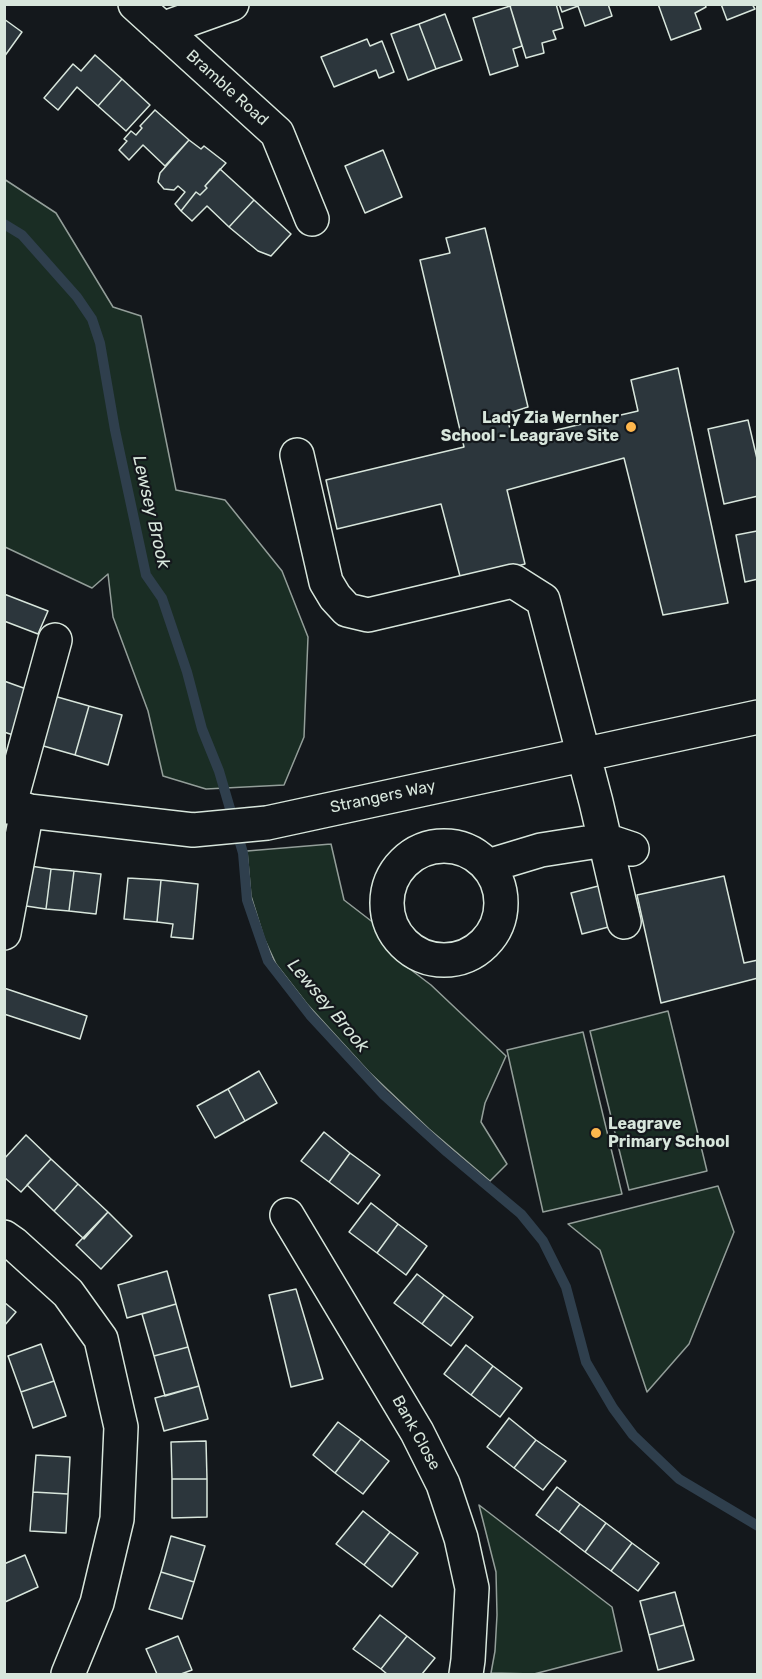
<!DOCTYPE html>
<html>
<head>
<meta charset="utf-8">
<style>
	body { margin:0 }
	#map { position:relative; width:762px; height:1679px; overflow:hidden; background:#14181c; font-family:Rubik,sans-serif }
	canvas { display:block }
	.frame { position:absolute; inset:0; border:6px solid #d8e6dc; pointer-events:none }
</style>
</head>
<body>
<div id="map">
<canvas width="762" height="1679"></canvas>
<div class="frame"></div>
</div>
<script>
const ctx = document.querySelector('canvas').getContext('2d');
ctx.lineJoin = 'round';
function fill(path, color) {
  ctx.fillStyle = color;
  ctx.fill(path, 'evenodd');
}
function toPath(rows) {
  const path = new Path2D();
  for (const r of rows) {
    if (r.length === 3) {
      path.moveTo(r[0] + r[2], r[1]);
      path.arc(r[0], r[1], r[2], 0, 2 * Math.PI);
      continue;
    }
    path.moveTo(r[0], r[1]);
    for (let i = 2; i < r.length; i += 2) path.lineTo(r[i], r[i + 1]);
  }
  return path;
}
function stroke(path, color, width, dash) {
  ctx.strokeStyle = color;
  ctx.lineWidth = width;
  ctx.lineCap = dash ? 'butt' : 'round';
  ctx.setLineDash(dash || []);
  ctx.stroke(path);
}
function drawText(font, color, halo, rows, align = 'center') {
  ctx.font = font + ' Rubik,sans-serif';
  ctx.lineWidth = 4.5;
  ctx.setLineDash([]);
  ctx.textBaseline = 'middle';
  ctx.strokeStyle = halo;
  ctx.fillStyle = color;
  for (const [text, x, y, turn = 0] of rows) {
    ctx.save();
    ctx.translate(x, y);
    ctx.rotate((+turn || 0) * Math.PI / 180);
    ctx.textAlign = isNaN(turn) ? turn : align;
    if (halo) ctx.strokeText(text, 0, 0);
    ctx.fillText(text, 0, 0);
    ctx.restore();
  }
}
const green = toPath([
	[4,179,56,213,113,307,141,316,176,490,225,500,282,571,308,637,304,737,284,785,206,789,163,776,148,711,113,617,108,574,92,588,5,547,4,179],
	[331,844,344,900,379,927,402,963,431,985,506,1056,485,1103,481,1122,507,1164,490,1181,429,1129,369,1072,307,1004,276,964,264,938,251,896,247,851,331,844],
	[668,1011,707,1171,629,1190,590,1031,668,1011],
	[583,1032,622,1194,543,1212,507,1050,583,1032],
	[718,1186,734,1232,689,1344,647,1392,600,1250,568,1224,718,1186],
	[479,1505,612,1607,622,1651,534,1674,491,1673,495,1651,497,1615,496,1572,479,1505]
]);
fill(green, '#1a2d24');
stroke(green, '#939e99', 1.5);
stroke(toPath([
	[4,224,22,235,77,297,92,319,100,343,115,430,146,575,162,598,187,672,202,729,219,771,243,853,247,900,268,961,310,1015,384,1095,447,1152,521,1214,543,1241,566,1287,586,1362,613,1408,633,1435,679,1479,758,1526]
]), '#2f3f4d', 10);
const building = toPath([
	[514,4,556,4,563,28,553,31,556,39,542,43,544,53,526,58,510,6,514,4],
	[559,4,608,4,612,16,585,26,578,6,562,12,559,4],
	[658,4,705,4,706,7,695,13,701,29,671,40,658,4],
	[721,4,752,4,755,9,727,20,721,4],
	[510,6,522,46,513,49,518,66,490,75,473,18,510,6],
	[445,14,462,60,436,69,419,24,445,14],
	[4,19,22,32,4,57,4,19],
	[419,24,436,69,408,80,391,34,419,24],
	[367,39,370,46,382,41,394,72,379,78,376,70,334,87,321,57,367,39],
	[95,55,122,79,98,106,77,87,58,110,44,98,73,64,81,71,95,55],
	[122,79,150,105,126,131,98,106,122,79],
	[155,110,189,140,165,166,143,145,129,160,119,150,127,141,124,139,131,131,136,135,142,128,140,126,155,110],
	[189,140,201,149,204,146,226,163,205,186,207,188,200,195,196,192,181,211,175,204,185,192,178,186,174,190,164,189,158,182,160,173,189,140],
	[383,150,402,197,365,213,345,166,383,150],
	[220,169,254,200,229,227,207,206,192,221,181,211,196,192,200,195,207,188,205,186,220,169],
	[254,200,291,234,271,256,258,251,229,227,254,200],
	[485,228,528,407,506,414,513,440,638,411,631,380,678,368,728,603,663,615,624,458,507,490,525,564,461,580,441,504,337,529,326,480,464,447,420,260,450,253,446,238,485,228],
	[748,420,758,463,758,496,724,504,708,429,748,420],
	[757,531,758,579,745,582,736,535,757,531],
	[4,594,48,611,38,634,4,621,4,594],
	[4,681,29,690,13,735,4,732,4,681],
	[54,696,89,706,75,755,40,745,54,696],
	[89,706,122,715,108,765,75,755,89,706],
	[30,866,51,869,46,909,26,906,30,866],
	[51,869,74,871,69,911,46,909,51,869],
	[74,871,101,874,96,914,69,911,74,871],
	[724,876,744,963,758,960,758,978,661,1003,637,895,724,876],
	[128,878,161,880,157,922,124,919,128,878],
	[161,880,198,884,193,939,171,937,173,924,157,922,161,880],
	[606,884,616,925,582,934,571,893,606,884],
	[4,988,87,1016,80,1039,4,1014,4,988],
	[259,1071,277,1103,245,1121,228,1089,259,1071],
	[228,1089,245,1121,215,1138,197,1106,228,1089],
	[324,1132,350,1153,329,1182,301,1161,324,1132],
	[26,1135,51,1159,21,1192,4,1177,4,1159,26,1135],
	[350,1153,380,1175,358,1204,329,1182,350,1153],
	[51,1159,78,1184,54,1211,27,1185,51,1159],
	[78,1184,108,1212,84,1239,54,1211,78,1184],
	[371,1203,398,1224,377,1253,349,1232,371,1203],
	[108,1212,132,1236,101,1269,76,1245,108,1212],
	[398,1224,427,1246,406,1275,377,1253,398,1224],
	[167,1271,176,1304,127,1318,118,1285,167,1271],
	[417,1274,444,1295,422,1324,394,1303,417,1274],
	[296,1289,323,1379,291,1387,269,1295,296,1289],
	[444,1295,473,1317,451,1346,422,1324,444,1295],
	[4,1302,16,1312,4,1326,4,1302],
	[176,1304,188,1347,154,1356,142,1314,176,1304],
	[41,1344,54,1381,21,1392,8,1356,41,1344],
	[466,1345,493,1366,471,1395,444,1374,466,1345],
	[188,1347,199,1386,165,1396,154,1356,188,1347],
	[493,1366,522,1388,500,1417,471,1395,493,1366],
	[54,1381,66,1416,33,1428,21,1392,54,1381],
	[199,1386,208,1419,164,1431,155,1398,199,1386],
	[509,1418,536,1440,514,1468,487,1447,509,1418],
	[338,1422,361,1439,335,1473,313,1455,338,1422],
	[361,1439,389,1461,363,1494,335,1473,361,1439],
	[536,1440,566,1461,543,1490,514,1468,536,1440],
	[206,1441,207,1479,172,1479,171,1442,206,1441],
	[36,1455,70,1457,68,1494,33,1492,36,1455],
	[172,1479,207,1479,207,1517,172,1518,172,1479],
	[557,1487,580,1504,559,1532,536,1515,557,1487],
	[33,1492,68,1494,66,1533,30,1531,33,1492],
	[580,1504,606,1523,585,1552,559,1532,580,1504],
	[363,1511,390,1532,364,1565,336,1544,363,1511],
	[606,1523,632,1543,611,1571,585,1552,606,1523],
	[390,1532,418,1553,392,1587,364,1565,390,1532],
	[171,1536,205,1546,194,1582,161,1572,171,1536],
	[632,1543,659,1563,638,1591,611,1571,632,1543],
	[25,1555,38,1587,5,1602,4,1564,25,1555],
	[161,1572,194,1582,182,1619,149,1609,161,1572],
	[675,1592,684,1625,649,1635,640,1601,675,1592],
	[380,1615,407,1636,381,1669,353,1649,380,1615],
	[684,1625,694,1660,658,1670,649,1635,684,1625],
	[178,1636,192,1670,181,1674,157,1674,146,1649,178,1636],
	[407,1636,435,1658,422,1674,387,1674,381,1669,407,1636]
]);
fill(building, '#2c363c');
stroke(building, '#d8e6dc', 1.5);
const minor = toPath([
	[135,4,277,133,312,219],
	[162,29,232,4],
	[297,455,326,582,335,597,347,610,368,615,513,581,543,600,596,802,624,922],
	[4,805,20,810,193,830,267,823,758,717],
	[9,807,55,640],
	[444,903,57],
	[488,866,541,850,605,840,632,849],
	[4,933,27,810],
	[287,1215,417,1432,443,1484,461,1538,472,1588,468,1660,466,1674],
	[4,1237,14,1244,68,1293,101,1339,121,1427,117,1519,97,1603,68,1674]
]);
stroke(minor, '#d8e6dc', 36);
stroke(minor, '#14181c', 33);
for (const [x, y, r, color] of [
	[631,427,6,"#ffb74d"],
	[596,1133,6,"#ffb74d"]
]) {
  const dot = new Path2D();
  dot.arc(x, y, r, 0, 2 * Math.PI);
  ctx.fillStyle = color;
  ctx.fill(dot);
  stroke(dot, '#14181c', 2);
}
drawText('16px', '#d8e6dc', '#14181c', [
	["Bramble Road",227,88,42],
	["Strangers Way",383,797,-12],
	["Bank Close",416,1433,61]
]);
drawText('bold 16px', '#d8e6dc', '#14181c', [
	["Lady Zia Wernher",619,418],
	["School - Leagrave Site",619,436],
	["Leagrave",608,1124,"left"],
	["Primary School",608,1142,"left"]
], 'right');
drawText('italic 18px', '#d8e6dc', '#14181c', [
	["Lewsey Brook",151,512,77],
	["Lewsey Brook",328,1006,50]
]);
</script>
</body>
</html>
